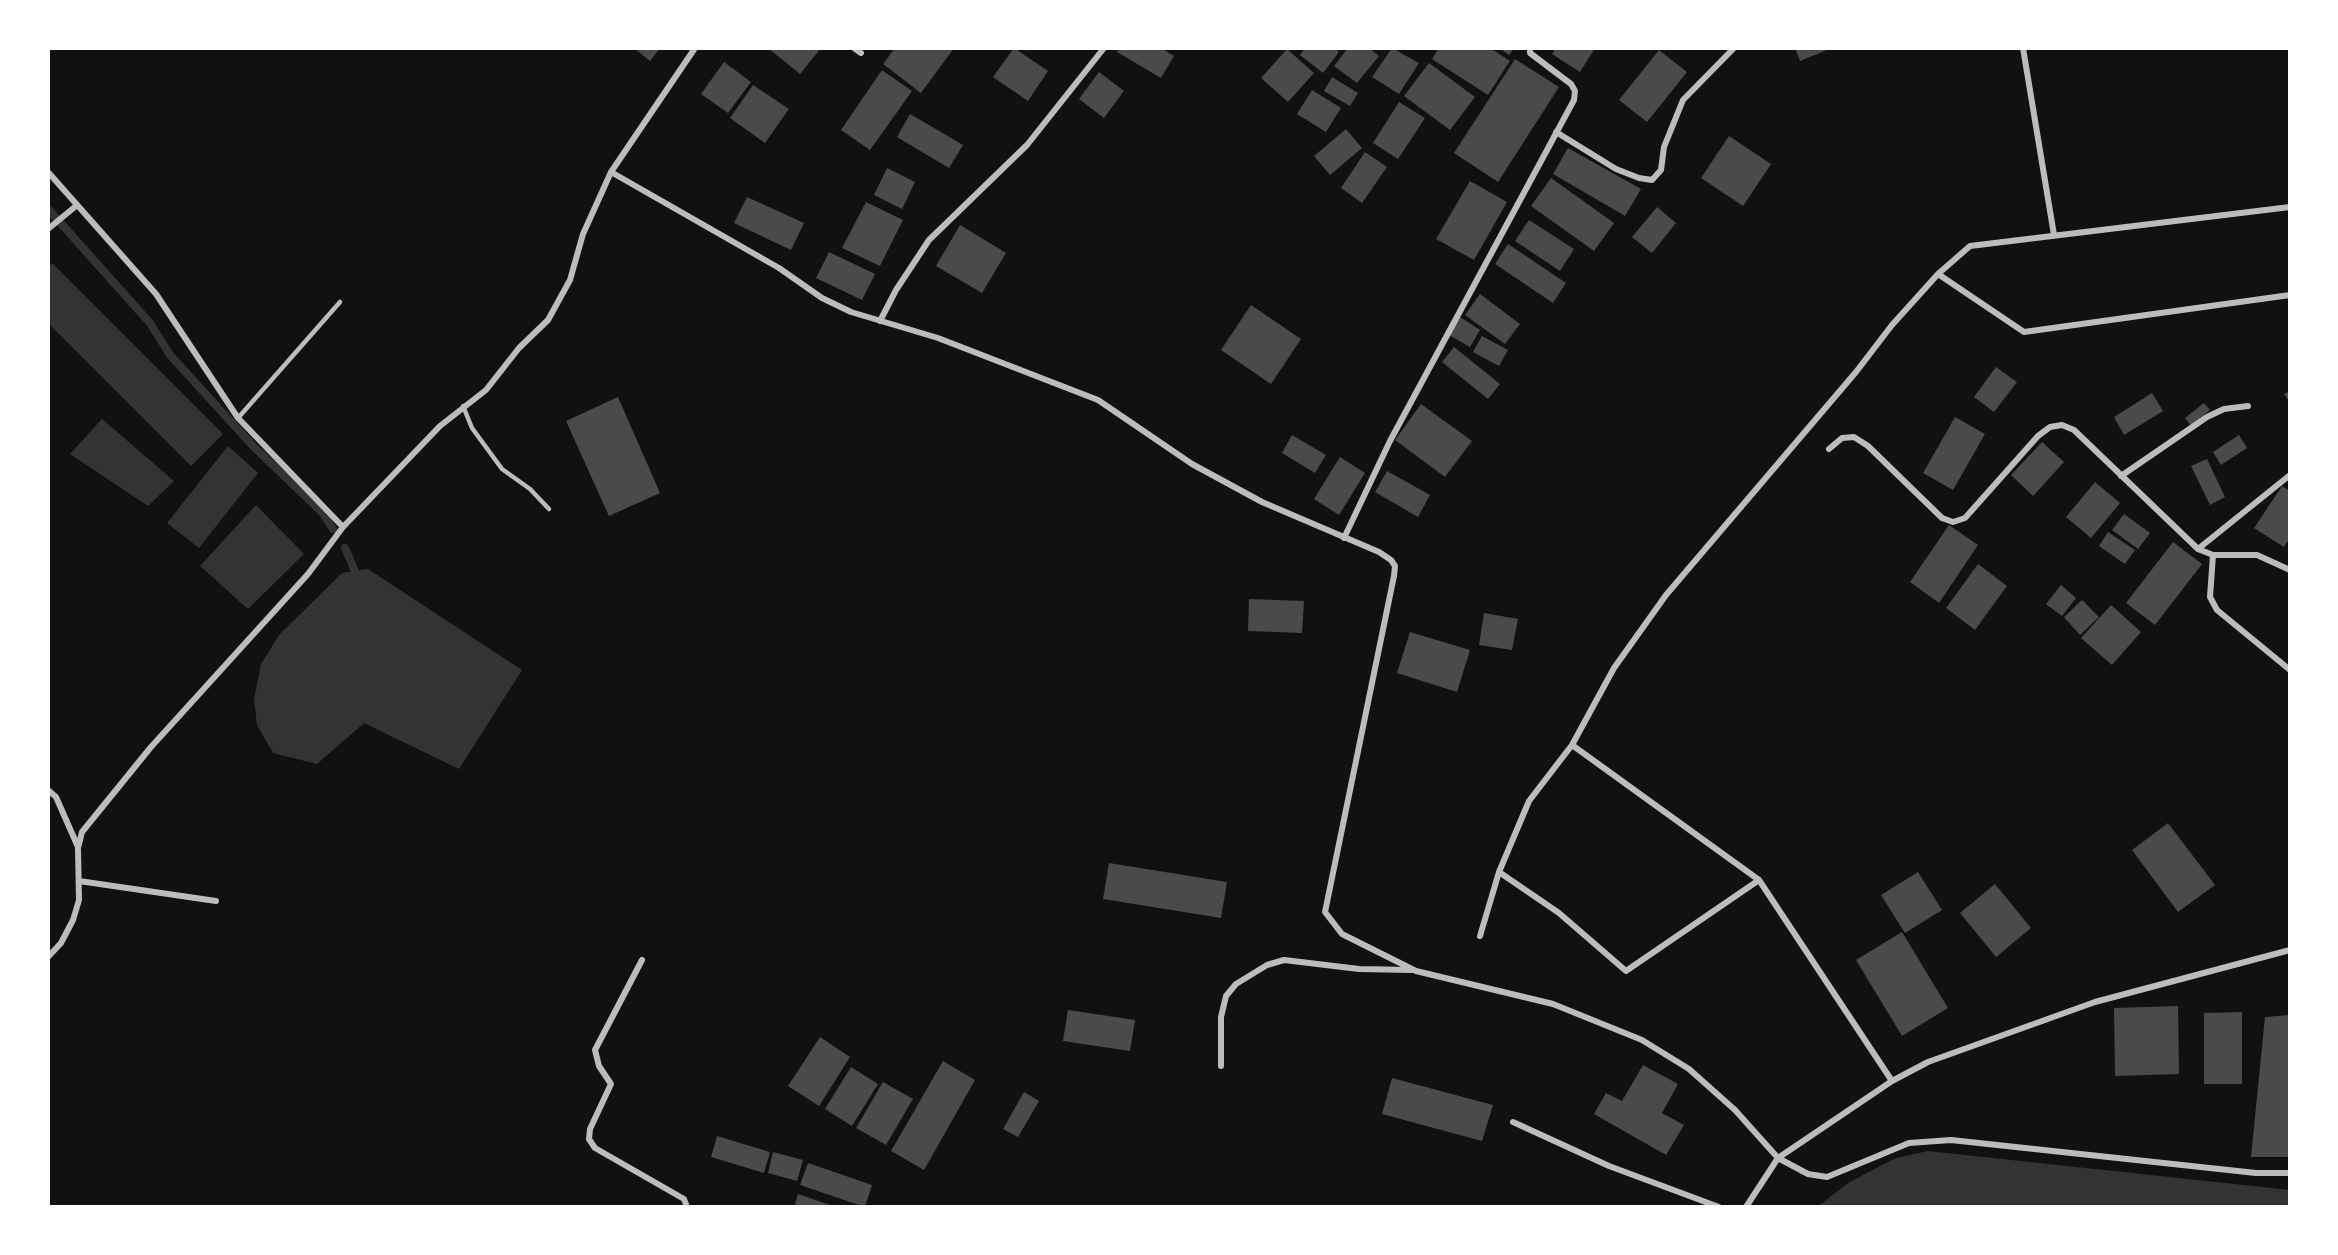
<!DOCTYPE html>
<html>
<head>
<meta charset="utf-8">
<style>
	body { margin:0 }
	#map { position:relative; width:2338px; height:1255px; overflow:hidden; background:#111; font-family:Literata,serif }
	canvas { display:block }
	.frame { position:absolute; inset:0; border:50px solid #fff; pointer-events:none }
</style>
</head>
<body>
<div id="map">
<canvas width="2338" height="1255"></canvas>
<div class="frame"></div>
</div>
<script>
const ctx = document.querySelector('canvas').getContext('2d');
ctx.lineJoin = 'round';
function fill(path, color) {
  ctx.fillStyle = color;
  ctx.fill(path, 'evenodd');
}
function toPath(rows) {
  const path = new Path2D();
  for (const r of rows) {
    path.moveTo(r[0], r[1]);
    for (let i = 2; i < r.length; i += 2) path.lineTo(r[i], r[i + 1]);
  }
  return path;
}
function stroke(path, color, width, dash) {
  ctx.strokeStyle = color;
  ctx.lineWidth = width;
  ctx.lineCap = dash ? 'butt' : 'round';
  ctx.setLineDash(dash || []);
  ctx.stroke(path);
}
fill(toPath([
	[52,263,223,434,191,466,48,323,48,267],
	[102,419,174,481,148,506,70,454],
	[228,446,258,473,199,548,167,523],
	[256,505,304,554,248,609,200,566],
	[368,569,522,670,459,769,364,723,317,764,273,753,257,725,254,699,261,664,279,635,342,573],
	[1928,1151,2290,1190,2290,1207,1817,1207,1848,1183,1880,1166,1896,1158]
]), '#333');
stroke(toPath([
	[48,209,150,323,170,355,253,446,322,512,333,529],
	[345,548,355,571]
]), '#333', 8);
fill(toPath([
	[634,48,660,48,650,61],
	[768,48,821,48,800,74],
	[895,48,954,48,921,93,883,64],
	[1014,48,1048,71,1028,101,993,77],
	[1119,48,1161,48,1174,56,1161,78,1117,52],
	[1305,48,1334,48,1339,52,1323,73,1300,55],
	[1348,48,1369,48,1379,56,1357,83,1334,66],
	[1392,48,1419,63,1399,94,1372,77],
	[1439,48,1490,48,1510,61,1488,95,1432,59],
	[1499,48,1514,48,1509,55],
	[1556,48,1595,48,1580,72,1552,54],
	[1795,48,1826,48,1827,50,1800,61],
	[1287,49,1314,73,1288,102,1261,78],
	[1659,50,1687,72,1647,122,1619,100],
	[1515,59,1559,87,1498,182,1454,153],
	[724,62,751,82,728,113,701,94],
	[1429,63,1475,97,1450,130,1404,96],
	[882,70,912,91,870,150,841,130],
	[1099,72,1124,91,1104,118,1079,99],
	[1332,77,1358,93,1350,106,1324,91],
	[753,85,789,109,765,143,730,118],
	[1312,90,1341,108,1326,132,1297,114],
	[1399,102,1425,118,1398,159,1373,143],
	[910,114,963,145,949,168,897,137],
	[1346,129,1362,148,1330,175,1314,156],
	[1729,136,1771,164,1743,206,1701,178],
	[1568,148,1641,189,1625,216,1553,174],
	[1365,152,1387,167,1362,203,1341,188],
	[887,168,915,182,902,209,874,195],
	[1551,178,1614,223,1594,251,1531,206],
	[1470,181,1507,202,1474,260,1436,239],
	[747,197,804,223,791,250,734,223],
	[866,202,903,220,880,266,842,248],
	[1657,207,1676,223,1652,253,1632,237],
	[1529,220,1574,249,1560,271,1515,241],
	[960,225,1006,253,982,293,936,266],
	[1508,244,1566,283,1553,303,1495,264],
	[829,252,875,274,862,300,816,278],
	[1480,294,1520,324,1505,344,1465,315],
	[1251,305,1301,339,1271,384,1221,350],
	[1460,317,1480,330,1470,347,1449,335],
	[1482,336,1508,350,1499,366,1473,352],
	[1454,347,1500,384,1488,399,1442,362],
	[1996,367,2017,382,1994,412,1974,397],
	[2290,391,2290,403,2284,394],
	[2152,393,2163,411,2124,435,2114,417],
	[618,397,660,493,609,516,566,421],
	[2204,403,2210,410,2191,426,2185,418],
	[1421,404,1472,441,1445,477,1395,440],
	[1955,417,1985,434,1953,490,1923,473],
	[1292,435,1326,455,1315,473,1282,453],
	[2239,435,2247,448,2221,465,2213,452],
	[2042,442,2064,462,2033,496,2011,475],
	[1340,457,1365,473,1339,515,1314,499],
	[2207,459,2225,497,2210,505,2191,466],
	[1387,471,1430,495,1418,517,1375,492],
	[2095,482,2120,503,2091,538,2066,517],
	[2282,486,2290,491,2290,538,2284,547,2254,528],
	[2124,514,2150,533,2138,549,2112,530],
	[1949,525,1978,545,1939,603,1910,582],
	[2108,532,2135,550,2125,564,2099,546],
	[2173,542,2202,564,2155,625,2126,603],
	[1978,564,2007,586,1975,630,1946,608],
	[2061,585,2076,598,2062,616,2046,604],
	[1249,599,1304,601,1302,633,1248,631],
	[2082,600,2099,617,2080,635,2064,617],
	[2111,605,2141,632,2112,665,2081,638],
	[1484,613,1518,619,1512,650,1479,645],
	[1410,632,1470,650,1457,692,1397,673],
	[2168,823,2215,885,2178,912,2132,850],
	[1109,863,1227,882,1221,918,1103,899],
	[1918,872,1942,910,1905,933,1881,895],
	[1995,884,2031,928,1996,957,1960,913],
	[1902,932,1948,1008,1902,1036,1856,960],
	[2178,1006,2179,1074,2115,1076,2114,1008],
	[1068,1010,1135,1020,1130,1051,1063,1041],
	[2242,1012,2242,1084,2204,1084,2204,1013],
	[2290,1015,2290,1157,2251,1157,2265,1017],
	[820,1037,850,1057,819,1106,788,1086],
	[943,1061,975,1080,924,1170,891,1151],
	[1643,1065,1678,1084,1662,1113,1684,1125,1666,1155,1594,1114,1606,1093,1622,1101],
	[851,1067,878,1084,852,1126,825,1109],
	[1392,1078,1493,1105,1482,1141,1382,1114],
	[883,1082,913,1099,886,1145,856,1128],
	[1024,1092,1039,1101,1018,1137,1003,1129],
	[717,1136,770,1152,764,1173,711,1157],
	[773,1152,803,1160,797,1181,768,1173],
	[808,1163,872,1185,865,1207,800,1185],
	[798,1194,836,1207,794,1207]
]), '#4a4a4a');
stroke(toPath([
	[463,406,472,428,502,469,530,489,549,509],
	[238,418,340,302]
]), '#bcbcbc', 4.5);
stroke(toPath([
	[695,48,611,172,779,268,822,298,851,312,938,338,1098,400,1192,464,1262,502,1379,552,1391,560,1395,566,1394,576,1325,912,1342,934,1416,971,1553,1004,1642,1040,1689,1069,1735,1110,1778,1158,1808,1174,1827,1177,1909,1143,1951,1140,2256,1173,2290,1173],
	[854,48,861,53],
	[2023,48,2054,235],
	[1556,132,1616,169,1639,178,1652,180,1661,170,1664,147,1683,100,1734,48],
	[48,172,156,294,238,418,343,527,440,426,486,390,519,348,548,320,570,280,583,234,611,172],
	[48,229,76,206],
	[1938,274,1970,246,2290,207],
	[880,321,896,290,929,240,1027,145,1104,48],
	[1829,449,1842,438,1854,437,1868,446,1942,518,1953,522,1965,518,2038,436,2050,427,2062,425,2074,430,2198,549,2213,555,2257,555,2290,570],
	[2121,476,2207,417,2224,409,2248,406],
	[1344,538,1390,441,1574,100,1575,91,1571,84,1530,53,1530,48],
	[2198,549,2290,475],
	[2213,555,2210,597,2217,610,2290,670],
	[1572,745,1759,880,1892,1081],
	[48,790,56,797,78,847],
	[1499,872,1559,913,1626,971,1759,880],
	[79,881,216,901],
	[1480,936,1499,872,1529,801,1572,745,1614,668,1666,595,1856,372,1892,325,1938,274,2024,332,2290,295],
	[48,957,61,943,73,920,79,900,78,848,82,832,151,747,308,574,343,527],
	[642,960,595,1050,599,1066,611,1084,590,1129,589,1139,595,1148,684,1199,687,1207],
	[1221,1066,1221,1017,1226,996,1236,984,1267,965,1284,960,1359,969,1412,970],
	[1513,1122,1609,1166,1719,1207],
	[1746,1207,1778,1158,1892,1081,1928,1062,2095,1002,2290,950]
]), '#bcbcbc', 6);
</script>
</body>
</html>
